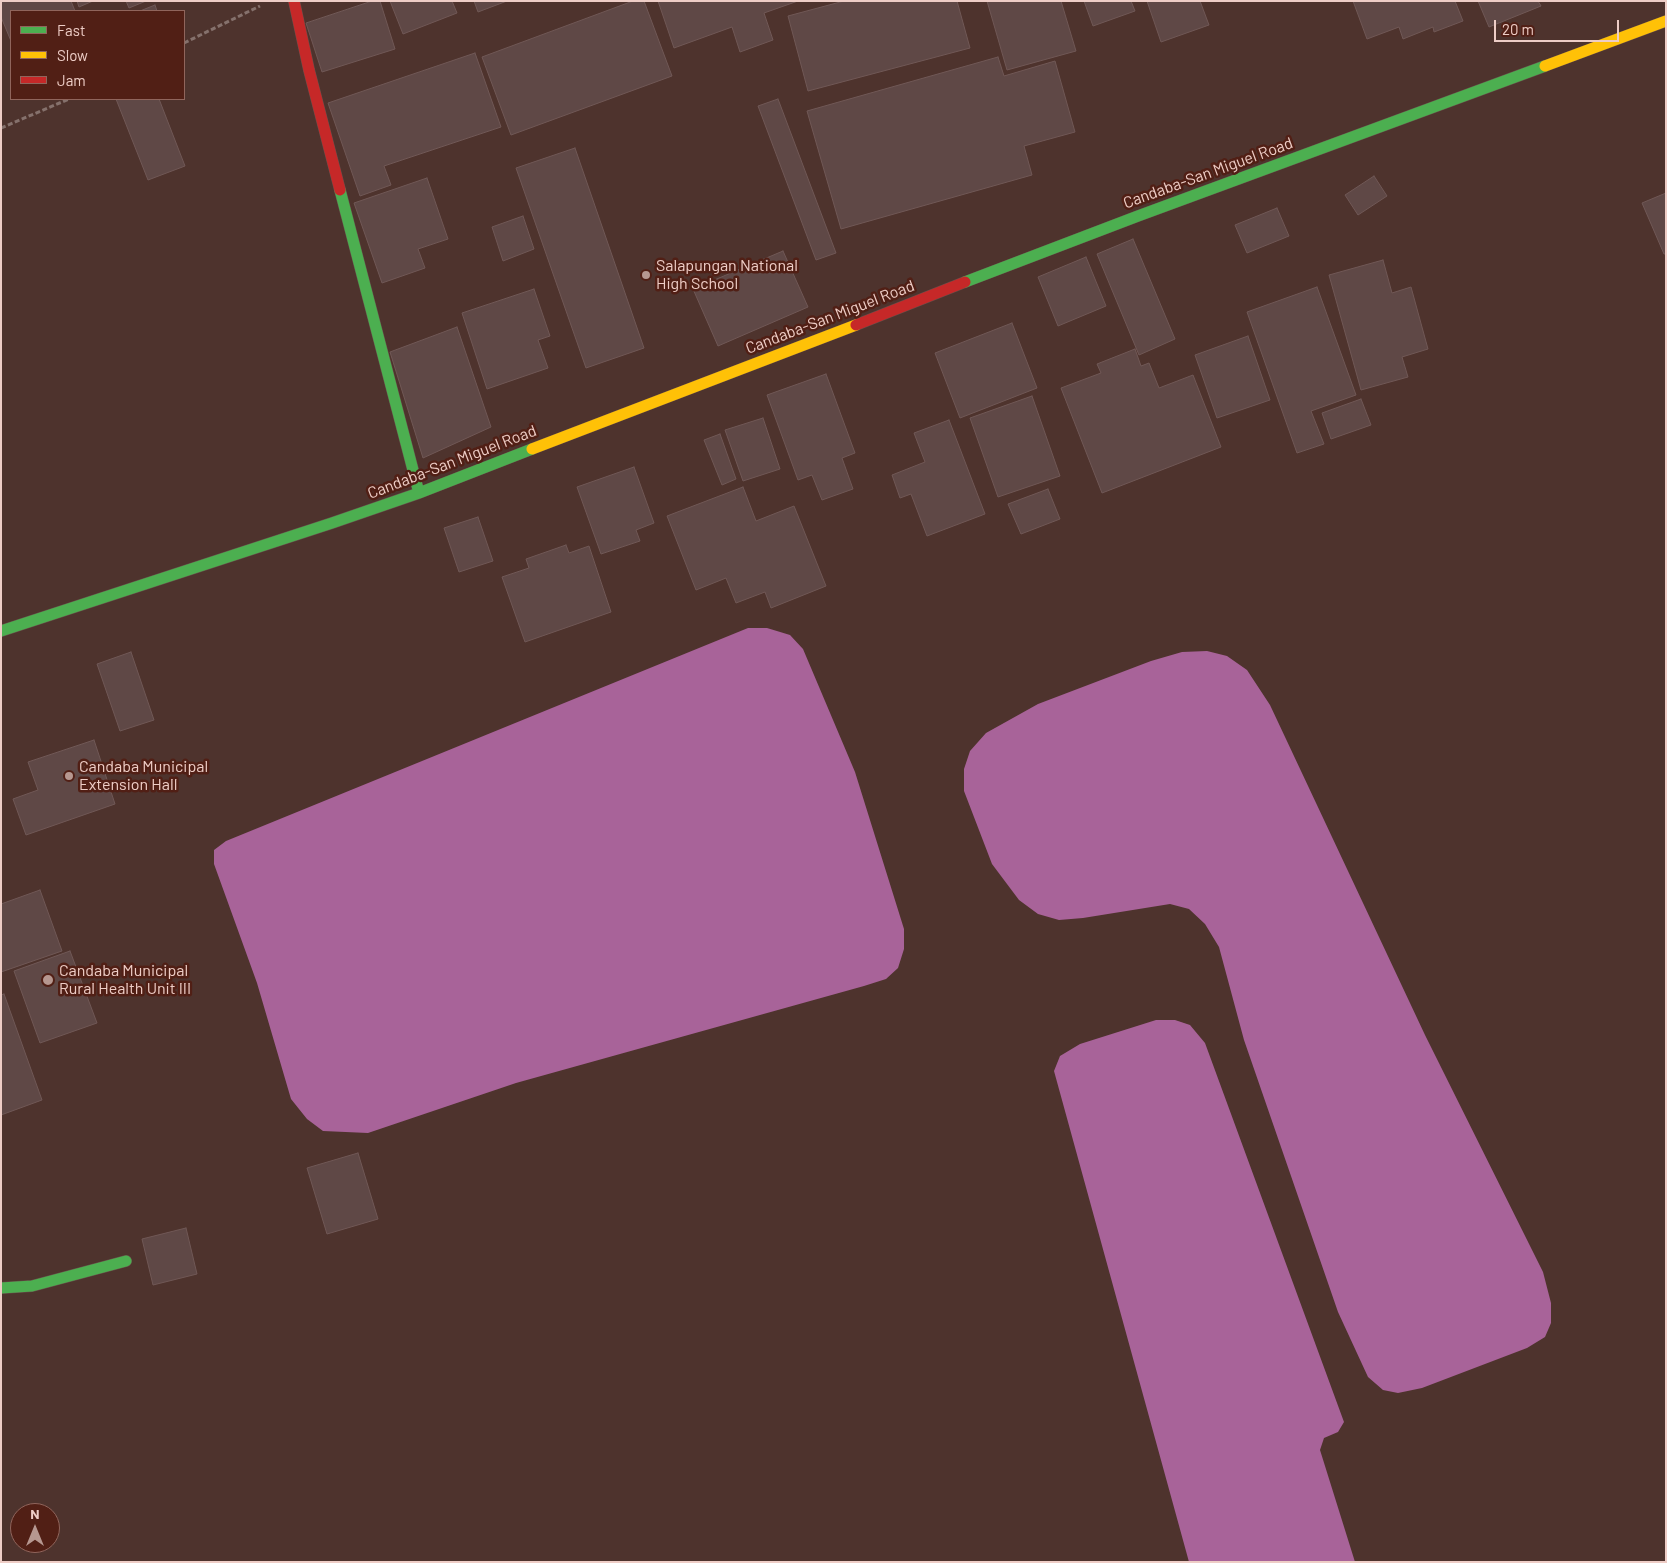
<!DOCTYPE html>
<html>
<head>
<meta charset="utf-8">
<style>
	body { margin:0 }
	#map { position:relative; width:1667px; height:1563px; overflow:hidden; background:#4e332d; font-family:Barlow,sans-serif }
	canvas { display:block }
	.frame { position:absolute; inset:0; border:2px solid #eecdc6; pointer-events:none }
	.legend { position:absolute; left:10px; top:10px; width:175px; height:90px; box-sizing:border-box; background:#511f15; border:1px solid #90655c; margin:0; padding:6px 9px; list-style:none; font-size:15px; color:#eecdc6 }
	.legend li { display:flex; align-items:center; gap:10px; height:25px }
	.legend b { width:25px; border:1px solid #90655c }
	.north { position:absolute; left:10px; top:1503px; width:50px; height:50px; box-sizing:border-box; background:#511f15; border:1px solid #90655c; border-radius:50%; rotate:0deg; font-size:14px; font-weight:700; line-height:20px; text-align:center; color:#eecdc6 }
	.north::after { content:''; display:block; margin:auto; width:18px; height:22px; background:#b69790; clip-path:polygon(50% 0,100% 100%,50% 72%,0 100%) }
	.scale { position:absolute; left:1494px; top:20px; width:125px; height:22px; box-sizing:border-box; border:2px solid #eecdc6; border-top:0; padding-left:6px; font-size:15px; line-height:18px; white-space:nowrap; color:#eecdc6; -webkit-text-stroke:4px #511f15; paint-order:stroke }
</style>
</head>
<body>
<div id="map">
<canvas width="1667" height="1563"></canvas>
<div class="frame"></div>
<ul class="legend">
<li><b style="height:6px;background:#4caf50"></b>Fast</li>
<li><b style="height:6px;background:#ffc107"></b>Slow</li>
<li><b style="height:6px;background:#c62828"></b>Jam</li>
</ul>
<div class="north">N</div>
<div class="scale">20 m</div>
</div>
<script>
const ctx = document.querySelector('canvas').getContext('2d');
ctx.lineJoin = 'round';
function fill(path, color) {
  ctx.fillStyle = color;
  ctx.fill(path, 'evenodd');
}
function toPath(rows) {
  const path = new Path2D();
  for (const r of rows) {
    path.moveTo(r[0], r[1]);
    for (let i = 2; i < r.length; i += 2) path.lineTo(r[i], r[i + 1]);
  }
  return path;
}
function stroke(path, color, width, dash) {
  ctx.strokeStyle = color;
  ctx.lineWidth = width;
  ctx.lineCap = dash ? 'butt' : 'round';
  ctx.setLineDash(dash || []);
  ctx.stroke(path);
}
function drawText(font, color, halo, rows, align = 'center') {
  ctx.font = font + ' Barlow,sans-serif';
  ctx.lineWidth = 5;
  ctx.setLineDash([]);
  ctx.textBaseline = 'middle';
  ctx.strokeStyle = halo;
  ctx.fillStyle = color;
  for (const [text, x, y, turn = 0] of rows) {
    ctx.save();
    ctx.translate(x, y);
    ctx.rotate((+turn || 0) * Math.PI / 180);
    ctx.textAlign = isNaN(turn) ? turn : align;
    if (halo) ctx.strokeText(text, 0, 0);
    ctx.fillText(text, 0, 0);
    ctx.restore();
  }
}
fill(toPath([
	[748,628,767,628,790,635,803,649,855,772,904,929,904,949,898,968,886,979,864,986,516,1083,368,1133,323,1131,307,1119,291,1099,257,983,214,864,214,850,226,841],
	[1207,651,1227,656,1247,670,1270,705,1425,1035,1543,1272,1551,1303,1551,1323,1545,1337,1527,1348,1422,1388,1398,1393,1383,1390,1368,1377,1338,1312,1244,1040,1219,947,1205,924,1189,909,1170,904,1083,918,1059,920,1038,914,1019,900,992,864,964,791,964,769,970,751,986,733,1038,704,1151,661,1182,652],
	[1156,1020,1175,1020,1190,1025,1205,1043,1344,1422,1338,1432,1324,1438,1320,1450,1355,1562,1189,1562,1054,1071,1060,1056,1080,1044]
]), '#a86399');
const building = toPath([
	[1,1,71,1,75,11,11,11,11,41,1,17,1,1],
	[77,1,93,1,79,7,77,1],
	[126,1,146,1,129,8,126,1],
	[372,1,380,1,395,49,322,72,306,23,372,1],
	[390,1,452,1,457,13,403,34,390,1],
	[474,1,507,1,478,12,474,1],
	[633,1,644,1,672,76,511,135,482,57,633,1],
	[658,1,798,1,764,13,773,40,740,52,732,27,674,48,658,1],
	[844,1,957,1,970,48,808,91,788,16,844,1],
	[987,1,1061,1,1076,51,1007,70,987,1],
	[1084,1,1131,1,1135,11,1093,26,1084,1],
	[1147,1,1200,1,1209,25,1161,42,1147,1],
	[1353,1,1455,1,1463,21,1434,32,1433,27,1403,39,1399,27,1367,39,1353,1],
	[1478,1,1538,1,1541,6,1489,27,1478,1],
	[155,5,157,11,140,11,155,5],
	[475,53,501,127,384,166,391,185,360,196,328,103,475,53],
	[998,57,1004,76,1055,61,1075,132,1024,146,1032,175,841,229,807,111,998,57],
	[116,99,159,99,185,166,148,180,116,99],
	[778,99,836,253,816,260,758,106,778,99],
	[575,148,644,348,586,368,516,168,575,148],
	[1374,176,1387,196,1358,215,1345,195,1374,176],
	[427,178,448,239,418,249,425,268,382,283,354,203,427,178],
	[1666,193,1666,254,1664,254,1642,203,1666,193],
	[1277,208,1289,236,1247,253,1235,225,1277,208],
	[523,216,534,249,503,261,492,227,523,216],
	[1133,239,1175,339,1139,355,1097,254,1133,239],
	[783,251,808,307,718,346,693,289,783,251],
	[1086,257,1106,306,1058,326,1038,277,1086,257],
	[1383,260,1392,293,1411,287,1428,349,1402,357,1408,377,1361,390,1329,275,1383,260],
	[1317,287,1356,395,1311,411,1324,444,1297,453,1247,312,1317,287],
	[534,289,550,336,538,340,548,368,487,389,462,313,534,289],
	[1012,323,1037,388,960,418,935,353,1012,323],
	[457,327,491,427,423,458,390,352,457,327],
	[1248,336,1270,400,1217,418,1195,355,1248,336],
	[1135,349,1141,366,1149,363,1159,388,1193,375,1221,447,1102,493,1061,388,1101,373,1097,364,1135,349],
	[826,374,855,453,842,458,853,489,822,500,812,475,798,480,767,395,826,374],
	[1032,396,1060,476,998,497,970,418,1032,396],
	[1361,399,1371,425,1331,439,1322,413,1361,399],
	[763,418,780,469,743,481,725,430,763,418],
	[949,420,985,514,927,536,911,494,900,498,892,475,925,462,914,433,949,420],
	[720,434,736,479,722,485,704,440,720,434],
	[634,467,654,523,636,530,640,541,601,554,577,487,634,467],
	[743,487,756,521,794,506,826,586,771,608,765,592,736,603,726,578,696,590,667,516,743,487],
	[1048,489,1060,519,1021,534,1008,504,1048,489],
	[478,517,493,561,459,572,444,528,478,517],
	[566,545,569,553,589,546,611,612,525,642,502,577,529,568,526,559,566,545],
	[131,652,154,720,120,731,97,664,131,652],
	[94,740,115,804,26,835,13,799,38,790,28,762,94,740],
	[40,890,62,951,1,972,1,904,40,890],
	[70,951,97,1023,40,1043,14,971,70,951],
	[4,994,42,1100,1,1115,1,995,4,994],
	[358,1153,378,1219,327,1234,307,1168,358,1153],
	[186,1228,197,1274,153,1285,142,1239,186,1228]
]);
fill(building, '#5f4846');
stroke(building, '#705856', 1);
const fast = toPath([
	[340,190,419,493],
	[965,282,1138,216,1545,66],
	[1,631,332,523,419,493,532,449],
	[1,1288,32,1286,126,1261]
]);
const slow = toPath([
	[1545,66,1666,21],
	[532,449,856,325]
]);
const jam = toPath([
	[294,1,309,70,340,190],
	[856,325,965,282]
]);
stroke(fast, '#68504b', 12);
stroke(slow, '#68504b', 12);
stroke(jam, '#68504b', 12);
stroke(toPath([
	[184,43,260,6],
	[1,128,69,99]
]), '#85716c', 3, [5, 2.5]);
stroke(fast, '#4caf50', 11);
stroke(slow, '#ffc107', 11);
stroke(jam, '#c62828', 11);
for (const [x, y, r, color] of [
	[646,275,5,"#b69790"],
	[69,776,5,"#b69790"],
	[48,980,6,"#b69790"]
]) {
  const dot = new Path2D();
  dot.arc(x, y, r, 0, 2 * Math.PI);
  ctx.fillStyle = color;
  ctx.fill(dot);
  stroke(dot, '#511f15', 2);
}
drawText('16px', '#eecdc6', '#511f15', [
	["Candaba-San Miguel Road",1208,173,-20],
	["Candaba-San Miguel Road",830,317,-21],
	["Candaba-San Miguel Road",452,462,-21]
]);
drawText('16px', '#eecdc6', '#511f15', [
	["Salapungan National",656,266],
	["High School",656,284],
	["Candaba Municipal",79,767],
	["Extension Hall",79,785],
	["Candaba Municipal",59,971],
	["Rural Health Unit III",59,989]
], 'left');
</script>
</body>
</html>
